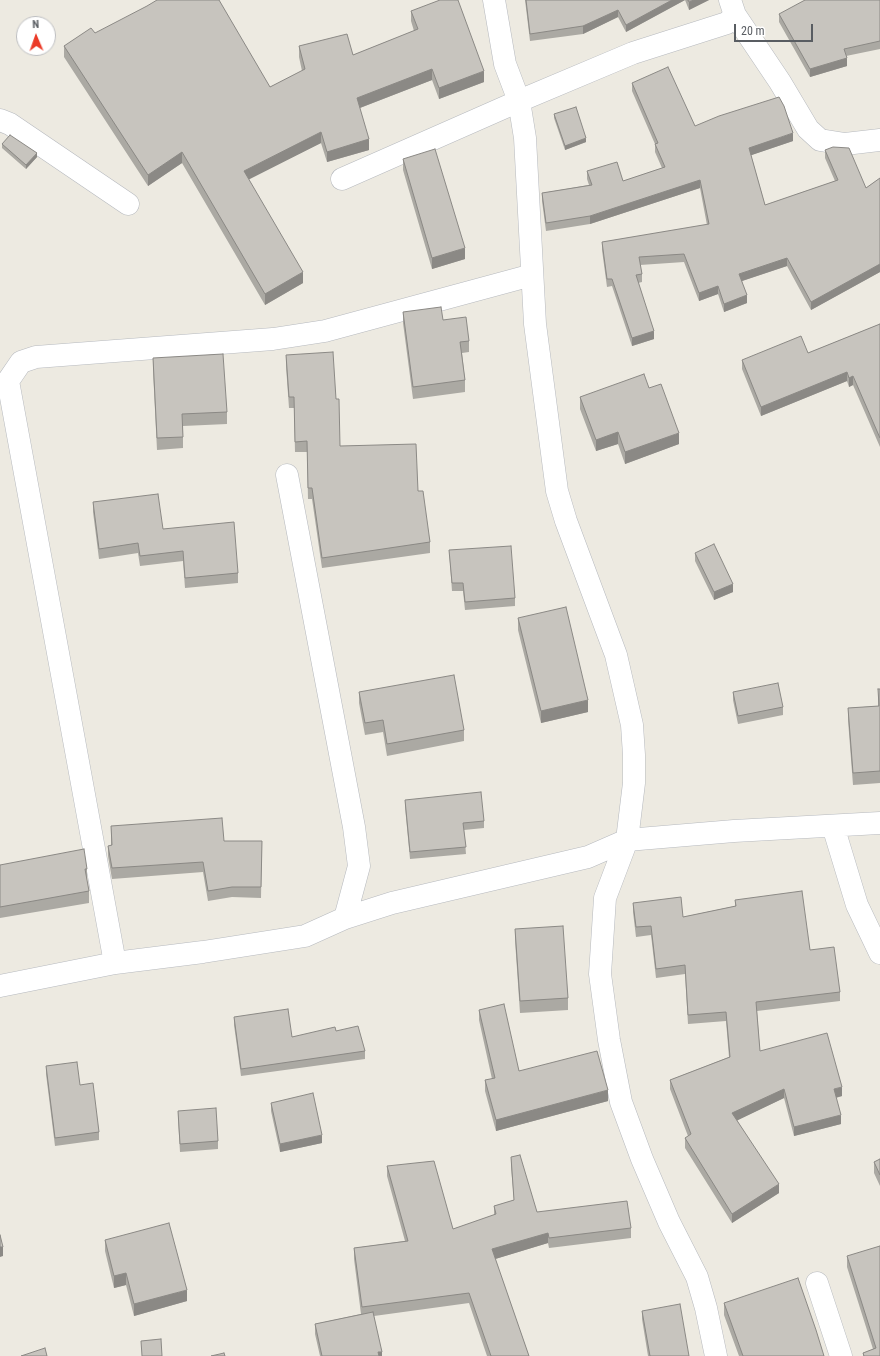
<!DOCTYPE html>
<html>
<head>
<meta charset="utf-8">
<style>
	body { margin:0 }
	#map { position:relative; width:880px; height:1356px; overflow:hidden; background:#edeae1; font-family:"Roboto Condensed",sans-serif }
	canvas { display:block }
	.north { position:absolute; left:16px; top:16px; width:40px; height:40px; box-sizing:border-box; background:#fff; border:1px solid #bdbec0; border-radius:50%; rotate:358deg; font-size:11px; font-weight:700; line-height:16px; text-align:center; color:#595d62 }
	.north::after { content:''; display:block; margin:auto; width:14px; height:18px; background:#eb3b28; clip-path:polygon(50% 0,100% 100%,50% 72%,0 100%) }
	.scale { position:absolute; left:734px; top:24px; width:79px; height:18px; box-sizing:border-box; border:2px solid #595d62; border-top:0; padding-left:5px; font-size:12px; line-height:14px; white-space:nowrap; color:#595d62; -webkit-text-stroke:3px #fff; paint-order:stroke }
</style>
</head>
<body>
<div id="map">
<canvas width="880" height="1356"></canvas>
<div class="north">N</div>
<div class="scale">20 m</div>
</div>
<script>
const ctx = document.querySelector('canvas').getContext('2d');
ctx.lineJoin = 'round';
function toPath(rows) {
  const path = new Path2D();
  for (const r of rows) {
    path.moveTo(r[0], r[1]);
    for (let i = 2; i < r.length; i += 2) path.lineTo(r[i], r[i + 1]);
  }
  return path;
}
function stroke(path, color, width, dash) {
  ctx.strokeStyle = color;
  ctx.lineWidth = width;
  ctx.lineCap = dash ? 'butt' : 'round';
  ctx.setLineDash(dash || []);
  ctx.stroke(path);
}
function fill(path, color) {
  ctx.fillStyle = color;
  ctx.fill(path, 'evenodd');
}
const minor = toPath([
	[494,0,505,64,519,101,525,138,535,324,557,491,566,521,616,655,632,725,634,755,634,783,627,840,605,898,600,974,609,1040,621,1102,642,1159,669,1222,697,1277,706,1308,716,1356],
	[730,0,735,15,780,82,808,129,820,140,845,144,880,140],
	[0,120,10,124,128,204],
	[342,179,519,101,633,53,727,23,735,15],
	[287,475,354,827,359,866,345,918],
	[833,826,857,905,880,953],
	[115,963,8,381,21,362,36,357,273,339,325,331,532,275],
	[0,986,115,963,203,952,305,936,345,918,392,903,588,857,627,840,734,831,880,823],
	[817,1283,841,1356]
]);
stroke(minor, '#b6b9be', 23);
stroke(minor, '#fff', 22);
fill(toPath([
	[525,0,709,0,689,10,685,0,626,32,618,17,583,34,530,41],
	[880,0,880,49,846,56,847,66,810,77,779,22,779,14],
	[411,11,484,82,439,99,432,80,360,108,369,150,327,162,321,143,248,179,303,283,265,305,182,163,148,186,64,57,64,46,95,33,270,87,302,71,299,57,299,46,353,55,414,31,411,21],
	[632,83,695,126,793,141,751,155,765,205,835,181,825,158,825,150,866,188,880,178,880,272,811,310,787,266,742,281,747,303,724,312,718,294,699,301,684,262,640,265,642,274,642,282,638,283,654,339,632,346,612,286,607,287,602,250,602,242,707,225,700,188,590,224,546,231,542,201,542,193,589,185,587,179,587,171,623,181,662,168,655,152,655,144,632,91],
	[554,114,586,142,565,150,554,118],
	[2,144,37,157,26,169,2,148],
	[403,159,465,259,432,269,403,170],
	[403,312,443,320,469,341,469,352,462,353,465,380,465,392,413,399,403,323],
	[880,324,880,447,853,385,849,387,847,381,761,416,742,369,742,360,808,353],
	[286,355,340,446,418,491,430,542,430,553,322,568,312,499,308,499,307,452,295,452,294,408,289,408,286,366],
	[153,358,227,412,227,424,183,426,183,448,157,450,153,370],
	[649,388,679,444,625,464,618,444,596,451,580,409,580,397],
	[93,502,163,529,238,573,238,583,185,588,183,561,140,566,138,553,99,559,93,512],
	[449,550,515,598,515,606,465,610,463,591,452,591],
	[695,553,733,592,714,600,695,561],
	[518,618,588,712,541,723,518,630],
	[878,689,880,689,880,783,853,785,848,720,848,708,878,706],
	[359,692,464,730,464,741,387,756,383,732,365,735,359,703],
	[733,692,783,707,783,715,738,724,733,700],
	[405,800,484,821,484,828,464,830,466,854,410,859,405,807],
	[111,826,224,841,262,841,261,898,232,897,208,901,203,872,112,879,108,856,108,846,111,845],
	[0,865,87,869,87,881,89,891,89,903,0,918],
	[735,900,810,950,840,992,840,1001,757,1011,760,1051,842,1096,836,1098,841,1124,794,1136,784,1098,737,1120,779,1193,732,1223,685,1148,685,1138,688,1136,670,1089,670,1080,729,1057,726,1021,688,1024,685,974,656,978,651,935,636,937,633,912,633,903,683,917,735,906],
	[515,929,568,998,568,1010,520,1013,515,940],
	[479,1010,519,1071,608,1101,496,1131,485,1091,485,1080,492,1079,479,1020],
	[234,1017,292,1037,336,1031,365,1051,365,1059,241,1076,234,1025],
	[46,1066,80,1085,99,1132,99,1140,55,1146,46,1074],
	[271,1103,322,1143,280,1152,271,1111],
	[178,1111,218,1141,218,1149,180,1152,178,1119],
	[511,1157,537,1212,631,1228,631,1238,549,1248,548,1243,495,1259,529,1356,487,1356,469,1303,374,1316,382,1356,320,1356,315,1334,315,1324,361,1314,354,1259,354,1248,405,1241,387,1176,387,1166,453,1229,494,1215,494,1206,514,1200,511,1167],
	[880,1159,880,1186,874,1173,874,1162],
	[105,1240,187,1301,134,1316,126,1285,114,1288,105,1251],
	[847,1256,880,1356,863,1356,863,1353,873,1349,847,1267],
	[724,1303,824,1356,739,1356,724,1315],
	[642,1311,689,1356,648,1356,642,1319]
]), '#aba9a3');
fill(toPath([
	[672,0,685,0,626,32,626,25],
	[694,0,709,0,689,10,689,2],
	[618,10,618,17,583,34,583,26],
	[847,58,847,66,810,77,810,69],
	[432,69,432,80,357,109,357,98],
	[484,71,484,82,439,99,439,88],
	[321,132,321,143,244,182,244,171],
	[793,133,793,141,749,156,749,148],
	[586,138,586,142,565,150,565,146],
	[369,139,369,150,327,162,327,152],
	[182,152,182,163,148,186,148,175],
	[37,153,37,157,26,169,26,165],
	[700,180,700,188,590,224,590,216],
	[465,248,465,259,432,269,432,258],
	[787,258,787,266,739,282,739,274],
	[880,264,880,272,811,310,811,302],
	[303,272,303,283,265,305,265,294],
	[718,286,718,294,699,301,699,293],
	[747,295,747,303,724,312,724,304],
	[654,331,654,339,632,346,632,338],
	[847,372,847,381,761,416,761,407],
	[853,376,853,385,849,387,849,378],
	[618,432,618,444,596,451,596,440],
	[679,433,679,444,625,464,625,452],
	[733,584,733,592,714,600,714,592],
	[588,700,588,712,541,723,541,711],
	[842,1087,842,1096,834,1098,834,1089],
	[784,1089,784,1098,732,1123,732,1113],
	[608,1090,608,1101,496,1131,496,1120],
	[841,1115,841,1124,794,1136,794,1127],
	[322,1135,322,1143,280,1152,280,1144],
	[779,1184,779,1193,732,1223,732,1214],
	[548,1233,548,1243,492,1260,492,1249],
	[0,1247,3,1247,3,1256,0,1257],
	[126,1273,126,1285,114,1288,114,1276],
	[187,1290,187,1301,134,1316,134,1304],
	[378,1352,382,1352,382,1356,378,1356]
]), '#8b8985');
const building = toPath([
	[157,0,219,0,270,87,305,69,299,46,347,34,353,55,418,29,411,11,440,0,458,0,484,71,439,88,432,69,357,98,369,139,327,152,321,132,244,171,303,272,265,294,182,152,148,175,64,46,91,28,95,33,147,6,157,0],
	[526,0,672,0,626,25,618,10,583,26,530,34,526,0],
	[688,0,694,0,689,2,688,0],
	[805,0,880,0,880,41,844,49,847,58,810,69,779,14,805,0],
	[668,67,695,126,719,116,779,97,784,106,793,133,749,148,765,205,838,180,825,150,833,147,849,148,866,188,880,178,880,264,811,302,787,258,739,274,747,295,724,304,718,286,699,293,684,254,639,257,642,274,636,275,654,331,632,338,612,279,607,279,602,242,709,224,700,180,590,216,546,223,542,193,592,185,587,171,617,162,623,181,665,167,655,144,658,143,632,83,668,67],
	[576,107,586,138,565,146,554,114,576,107],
	[10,135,37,153,26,165,2,144,10,135],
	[435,149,465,248,432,258,403,159,435,149],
	[441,307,443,320,466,317,469,341,460,342,465,380,413,387,403,312,441,307],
	[880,324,880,438,853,376,849,378,847,372,761,407,742,360,801,336,808,353,880,324],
	[333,352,336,399,339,399,340,446,416,444,418,491,423,491,430,542,322,558,312,488,308,488,307,441,295,442,294,397,289,397,286,355,333,352],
	[223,354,227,412,182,414,183,437,157,438,153,358,223,354],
	[644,374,649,388,661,384,679,433,625,452,618,432,596,440,580,397,644,374],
	[158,494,163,529,234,522,238,573,185,578,183,551,140,556,138,543,99,549,93,502,158,494],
	[714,544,733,584,714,592,695,553,714,544],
	[511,546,515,598,465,602,463,583,452,583,449,550,511,546],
	[566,607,588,700,541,711,518,618,566,607],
	[454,675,464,730,387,744,383,720,365,723,359,692,454,675],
	[778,683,783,707,738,716,733,692,778,683],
	[878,689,880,689,880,771,853,773,848,708,879,706,878,689],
	[481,792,484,821,463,823,466,847,410,852,405,800,481,792],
	[222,818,224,841,262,841,261,887,232,887,208,891,203,862,112,868,108,846,112,845,111,826,222,818],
	[84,849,87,869,85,869,89,891,0,907,0,865,84,849],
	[802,891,810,950,834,947,840,992,756,1002,760,1051,827,1033,842,1087,834,1089,841,1115,794,1127,784,1089,732,1113,779,1184,732,1214,685,1138,691,1134,670,1080,730,1057,726,1012,688,1015,685,965,656,969,651,926,636,927,633,903,681,897,683,917,736,906,735,900,802,891],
	[563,926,568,998,520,1001,515,929,563,926],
	[504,1004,519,1071,597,1051,608,1090,496,1120,485,1080,495,1078,479,1010,504,1004],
	[288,1009,292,1037,335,1027,336,1031,358,1026,365,1051,241,1069,234,1017,288,1009],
	[77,1062,80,1085,93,1083,99,1132,55,1138,46,1066,77,1062],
	[313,1093,322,1135,280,1144,271,1103,313,1093],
	[216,1108,218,1141,180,1144,178,1111,216,1108],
	[520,1155,537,1212,627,1201,631,1228,549,1238,548,1233,492,1249,529,1356,491,1356,469,1293,362,1307,354,1248,408,1241,387,1166,434,1161,453,1229,496,1214,494,1206,514,1200,511,1157,520,1155],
	[880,1159,880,1175,874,1162,880,1159],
	[169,1223,187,1290,134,1304,126,1273,114,1276,105,1240,169,1223],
	[0,1235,3,1247,0,1247,0,1235],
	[880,1246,880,1356,864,1356,863,1353,876,1348,847,1256,880,1246],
	[798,1278,816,1330,824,1356,743,1356,724,1303,798,1278],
	[680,1304,689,1356,650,1356,642,1311,680,1304],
	[373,1312,382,1352,378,1352,379,1356,322,1356,315,1324,373,1312],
	[161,1339,162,1356,142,1356,141,1341,161,1339],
	[45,1348,47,1356,21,1356,45,1348],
	[224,1353,225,1356,211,1356,224,1353]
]);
fill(building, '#c7c4be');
stroke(building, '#8b8985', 1);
</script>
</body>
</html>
